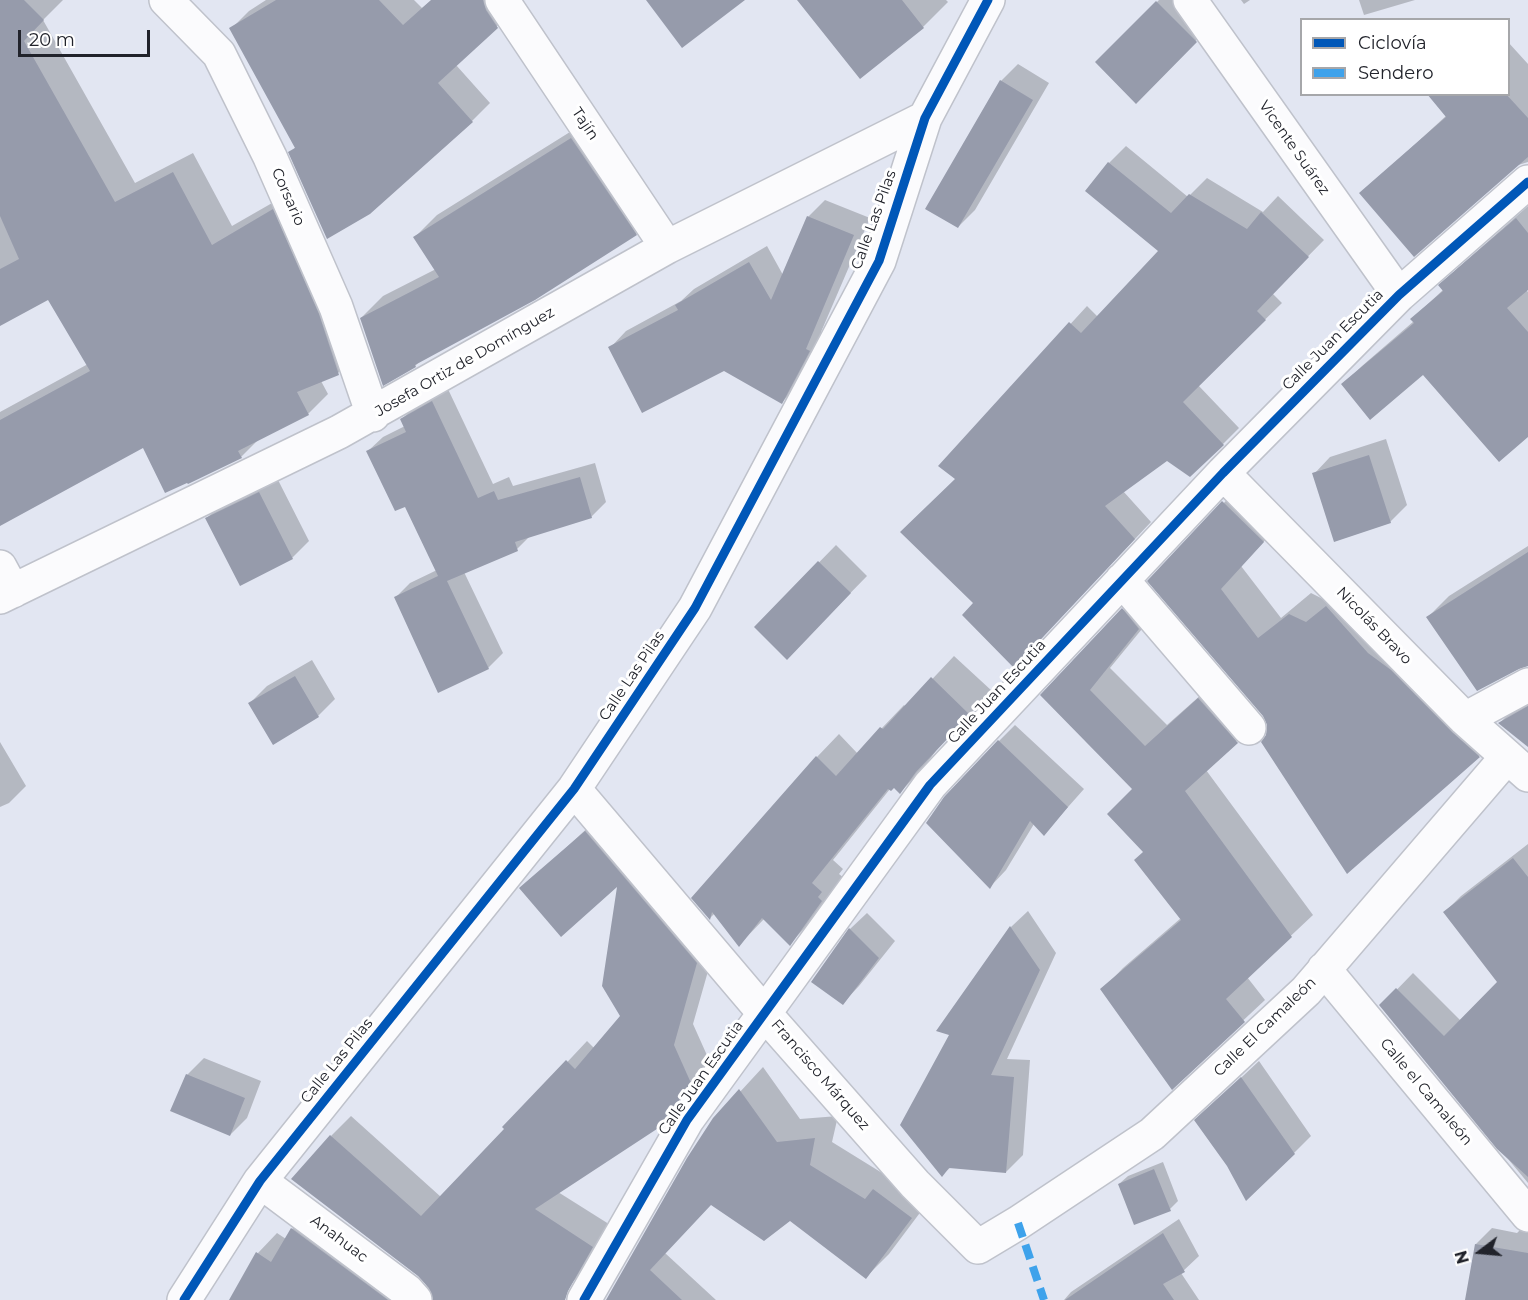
<!DOCTYPE html>
<html>
<head>
<meta charset="utf-8">
<style>
	body { margin:0 }
	#map { position:relative; width:1528px; height:1300px; overflow:hidden; background:#e2e6f2; font-family:Montserrat,sans-serif }
	canvas { display:block }
	.legend { position:absolute; left:1300px; top:18px; width:210px; height:78px; box-sizing:border-box; background:#fff; border:2px solid #a6a7aa; margin:0; padding:8px 10px; list-style:none; font-size:18px; color:#21232b }
	.legend li { display:flex; align-items:center; gap:12px; height:30px }
	.legend b { width:30px; border:2px solid #a6a7aa }
	.north { position:absolute; left:1450px; top:1222px; width:60px; height:60px; -webkit-text-stroke:4px #fff; paint-order:stroke; rotate:254deg; font-size:16px; font-weight:700; line-height:24px; text-align:center; color:#21232b }
	.north::after { content:''; display:block; margin:auto; width:21px; height:27px; background:#21232b; clip-path:polygon(50% 0,100% 100%,50% 72%,0 100%) }
	.scale { position:absolute; left:18px; top:30px; width:132px; height:27px; box-sizing:border-box; border:3px solid #21232b; border-top:0; padding-left:8px; font-size:18px; line-height:21px; white-space:nowrap; color:#21232b; -webkit-text-stroke:4px #fff; paint-order:stroke }
</style>
</head>
<body>
<div id="map">
<canvas width="1528" height="1300"></canvas>
<ul class="legend">
<li><b style="height:8px;background:#0057b8"></b>Ciclovía</li>
<li><b style="height:8px;background:#3ea2eb"></b>Sendero</li>
</ul>
<div class="north">N</div>
<div class="scale">20 m</div>
</div>
<script>
const ctx = document.querySelector('canvas').getContext('2d');
ctx.lineJoin = 'round';
function fill(path, color) {
  ctx.fillStyle = color;
  ctx.fill(path, 'evenodd');
}
function toPath(rows) {
  const path = new Path2D();
  for (const r of rows) {
    path.moveTo(r[0], r[1]);
    for (let i = 2; i < r.length; i += 2) path.lineTo(r[i], r[i + 1]);
  }
  return path;
}
function stroke(path, color, width, dash) {
  ctx.strokeStyle = color;
  ctx.lineWidth = width;
  ctx.lineCap = dash ? 'butt' : 'round';
  ctx.setLineDash(dash || []);
  ctx.stroke(path);
}
function drawText(font, color, halo, rows, align = 'center') {
  ctx.font = font + ' Montserrat,sans-serif';
  ctx.lineWidth = 6;
  ctx.setLineDash([]);
  ctx.textBaseline = 'middle';
  ctx.strokeStyle = halo;
  ctx.fillStyle = color;
  for (const [text, x, y, turn = 0] of rows) {
    ctx.save();
    ctx.translate(x, y);
    ctx.rotate((+turn || 0) * Math.PI / 180);
    ctx.textAlign = isNaN(turn) ? turn : align;
    if (halo) ctx.strokeText(text, 0, 0);
    ctx.fillText(text, 0, 0);
    ctx.restore();
  }
}
fill(toPath([
	[0,0,63,0,43,20,135,183,193,153,232,226,293,191,358,353,338,373,321,381,328,394,308,414,260,438,241,457,144,446,0,508,0,412,88,364,49,298,0,324],
	[266,0,414,0,422,8,432,0,509,0,515,9,456,65,490,103,472,121,290,152,296,147,231,29,249,11],
	[799,0,946,0,948,2,923,27],
	[1159,0,1188,0,1212,24,1136,102,1097,62],
	[1241,0,1250,0,1244,4],
	[1359,0,1415,0,1364,15],
	[1508,42,1528,64,1528,162,1515,166,1362,193,1447,115,1429,94,1508,94],
	[1018,64,1049,83,975,210,958,227,1001,81],
	[594,117,658,212,636,234,421,360,415,366,361,318,383,296,436,269,415,237,437,215],
	[1126,146,1188,197,1207,178,1263,212,1278,196,1324,240,1272,293,1282,303,1198,385,1239,428,1223,444,1167,459,1123,491,1151,522,1030,650,975,603,957,478,940,466,1087,306,1098,317,1160,251,1087,191,1109,163],
	[825,200,870,218,821,332,826,334,799,385,782,402,724,369,610,348,626,331,681,301,694,289,767,246,783,275,808,217],
	[1528,206,1528,288,1526,290,1528,292,1528,435,1423,373,1343,385,1362,366,1414,321,1412,319,1444,289,1441,285,1459,267],
	[447,387,493,484,509,477,513,486,595,463,606,502,591,517,531,535,517,549,464,572,503,653,488,668,395,598,410,583,437,570,406,505,368,451,383,437,405,426,401,420,416,405],
	[1386,439,1407,505,1390,522,1314,474,1330,457],
	[276,476,309,541,292,558,241,584,207,518,224,501],
	[1245,481,1285,519,1241,566,1281,618,1311,593,1329,602,1500,735,1479,756,1268,735,1269,725,1264,715,1149,581],
	[836,545,867,576,787,658,756,627],
	[1528,546,1528,665,1428,617,1449,596],
	[1144,588,1160,607,1110,668,1167,725,1220,678,1258,720,1206,770,1313,915,1247,977,1265,1000,1172,1087,1102,990,1123,968,1181,918,1144,851,1134,789,1042,695],
	[954,656,992,691,938,748,922,770,900,792,894,786,890,789,833,860,843,869,839,874,844,878,812,921,790,943,765,918,739,945,715,913,710,918,693,898,817,757,839,734,858,754,882,728,904,705,906,707],
	[312,660,335,699,318,716,250,703,267,686],
	[1528,698,1528,745,1500,723,1520,702],
	[1015,725,1084,789,1044,834,1034,824,1006,870,990,887,999,741],
	[0,742,26,786,9,803,0,807],
	[605,812,716,943,693,1024,710,1062,682,1103,662,1124,558,1192,612,1226,589,1265,570,1285,539,1300,230,1300,258,1253,277,1233,286,1239,292,1229,312,1209,429,1298,435,1299,331,1136,351,1116,441,1197,587,1041,595,1049,622,1016,620,883,521,889],
	[1528,844,1528,1183,1381,1006,1413,973,1461,1021,1499,982,1445,912,1461,896],
	[1028,911,1056,953,1007,1059,1030,1060,1023,1155,1006,1172,951,1167,942,1175,951,1034,939,1030,1011,927],
	[867,913,895,941,859,986,843,1003,850,929],
	[204,1058,261,1081,247,1118,230,1135,187,1075],
	[1259,1061,1311,1136,1294,1153,1213,1104],
	[763,1067,800,1119,838,1116,832,1142,887,1176,934,1194,889,1254,866,1277,715,1119],
	[1163,1162,1178,1201,1170,1209,1119,1184,1128,1176],
	[1179,1219,1199,1256,1181,1273,1199,1300,1064,1300,1071,1292],
	[1528,1222,1528,1300,1466,1300,1476,1244,1492,1228,1517,1233],
	[665,1253,716,1300,607,1300]
]), '#0003');
fill(toPath([
	[0,0,24,0,44,20,24,41,115,202,173,172,212,245,273,209,319,314,339,375,297,392,309,415,238,451,242,458,188,484,187,483,165,493,143,448,0,526,0,420,90,371,48,300,0,326,0,269,19,259,0,216],
	[276,0,379,0,403,25,431,0,483,0,486,10,498,28,438,83,473,122,370,214,327,239,288,152,295,148,229,28],
	[646,0,745,0,682,48],
	[797,0,902,0,924,28,860,79],
	[1156,1,1197,42,1136,104,1095,62],
	[1000,80,1033,100,958,228,925,209],
	[1427,94,1506,94,1528,118,1528,157,1414,257,1359,193,1446,117],
	[571,138,637,235,535,300,415,365,416,367,383,386,360,318,439,277,413,237],
	[1108,162,1171,213,1189,194,1247,229,1261,212,1309,257,1257,311,1266,320,1183,402,1224,445,1190,477,1167,461,1105,506,1135,539,1014,668,962,615,973,603,900,532,955,479,938,466,1069,322,1081,333,1158,251,1085,191],
	[807,216,854,235,806,349,810,351,782,404,724,371,642,413,608,347,678,310,675,305,749,262,771,300],
	[1516,218,1528,233,1528,290,1507,308,1528,332,1528,437,1499,462,1423,375,1370,420,1341,384,1414,323,1410,319,1443,291,1438,285],
	[432,401,478,498,494,491,498,500,580,477,592,518,515,542,518,551,447,581,489,669,438,693,394,597,438,576,405,507,395,511,366,451,406,432,400,419],
	[1369,455,1391,523,1334,542,1312,473],
	[259,492,293,559,240,586,205,518],
	[1222,501,1264,542,1221,589,1258,638,1289,614,1306,622,1326,606,1368,653,1391,670,1452,732,1480,757,1347,874,1261,742,1266,735,1267,725,1263,716,1147,581],
	[1528,552,1528,666,1519,669,1477,691,1426,617],
	[818,561,851,593,787,660,754,627],
	[1122,608,1139,629,1090,690,1145,746,1198,698,1238,743,1185,791,1292,937,1226,999,1245,1022,1172,1090,1100,989,1181,920,1134,860,1143,852,1107,814,1132,789,1040,695],
	[295,676,319,717,273,745,248,703],
	[931,677,970,715,916,772,900,794,894,788,891,791,888,789,812,883,822,892,818,897,822,901,790,946,762,918,739,947,712,912,710,920,691,898,816,756,836,776,880,727,883,729],
	[1528,706,1528,747,1498,723],
	[998,740,1068,807,1044,836,1030,821,990,889,926,823,944,797],
	[585,831,697,963,674,1045,691,1083,663,1125,535,1209,593,1247,568,1291,565,1300,433,1300,429,1288,418,1276,291,1179,330,1135,421,1216,504,1129,502,1127,566,1060,575,1069,620,1016,602,986,617,887,561,937,519,888],
	[1513,858,1528,877,1528,1177,1497,1149,1379,1005,1396,988,1444,1036,1497,982,1443,912],
	[1010,926,1040,970,991,1075,1014,1077,1006,1173,949,1168,942,1177,900,1125,949,1035,936,1031],
	[849,928,879,958,843,1005,811,982],
	[186,1074,245,1098,230,1136,170,1111],
	[1241,1077,1295,1154,1246,1201,1227,1166,1194,1120],
	[739,1089,777,1142,815,1138,810,1165,865,1199,873,1189,912,1218,866,1279,790,1221,764,1241,711,1205,650,1270,682,1300,606,1300,687,1158,713,1118],
	[1154,1169,1171,1211,1134,1225,1118,1184],
	[291,1228,388,1300,229,1300,256,1252,271,1262],
	[1163,1233,1185,1272,1163,1284,1174,1300,1065,1300],
	[1475,1244,1528,1253,1528,1300,1465,1300]
]), '#969bab');
const minor = toPath([
	[166,0,219,54,270,157,336,307,373,415],
	[502,0,667,247],
	[1190,0,1399,295],
	[1223,473,1465,719,1528,775],
	[0,567,13,591],
	[1122,580,1249,728],
	[0,597,339,432,667,247,925,118],
	[1465,719,1528,685],
	[574,789,765,1014,915,1184,978,1247,1018,1223,1152,1134,1306,991,1507,757],
	[1324,969,1528,1215],
	[260,1181,407,1291,415,1300],
	[184,1300,260,1181,574,789,695,608,879,261,925,118,988,0],
	[584,1300,687,1120,930,785,1223,473,1399,295,1528,182]
]);
stroke(minor, '#bfc2cb', 36);
stroke(minor, '#fbfbfd', 33);
stroke(toPath([
	[1018,1223,1044,1300]
]), '#3ea2eb', 8, [15, 8]);
stroke(toPath([
	[184,1300,260,1181,574,789,695,608,879,261,925,118,988,0],
	[584,1300,687,1120,930,785,1223,473,1399,295,1528,182]
]), '#0057b8', 9);
drawText('15px', '#21232b', '#fff', [
	["Tajín",585,124,56],
	["Vicente Suárez",1294,148,55],
	["Corsario",288,197,66],
	["Calle Las Pilas",874,220,-70],
	["Calle Juan Escutia",1333,340,-45],
	["Josefa Ortiz de Domínguez",465,362,-30],
	["Nicolás Bravo",1374,626,46],
	["Calle Las Pilas",632,676,-56],
	["Calle Juan Escutia",997,692,-47],
	["Calle El Camaleón",1265,1027,-44],
	["Calle Las Pilas",337,1061,-51],
	["Francisco Márquez",820,1075,49],
	["Calle Juan Escutia",701,1078,-55],
	["Calle el Camaleón",1426,1092,50],
	["Anahuac",339,1239,37]
]);
</script>
</body>
</html>
